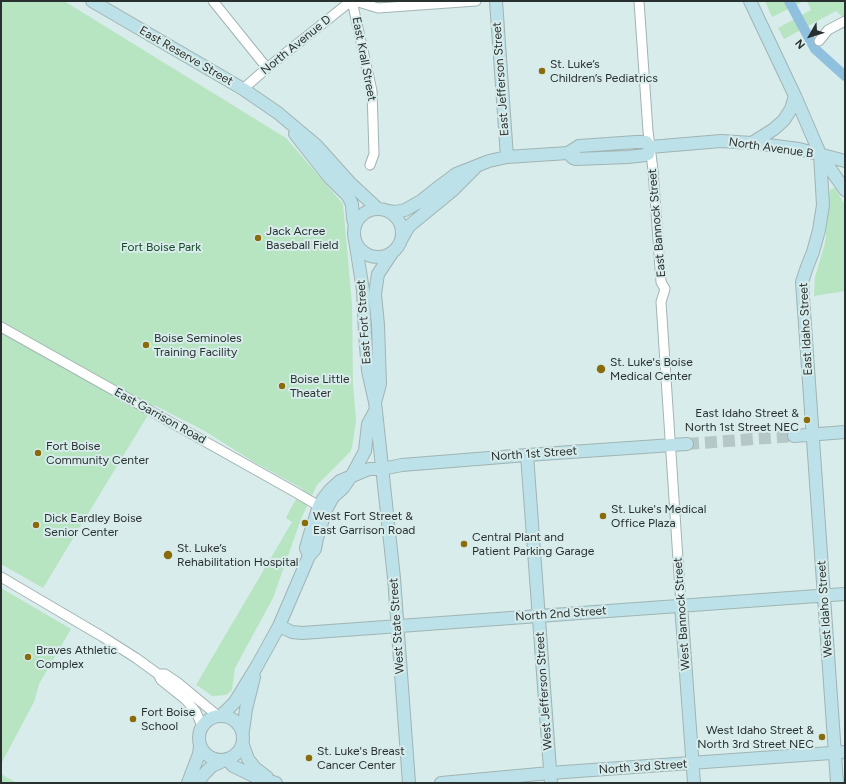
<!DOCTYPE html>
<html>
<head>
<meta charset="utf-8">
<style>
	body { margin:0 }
	#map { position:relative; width:846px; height:784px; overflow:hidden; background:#d8eceb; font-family:Figtree,sans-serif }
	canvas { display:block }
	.frame { position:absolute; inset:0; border:2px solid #293130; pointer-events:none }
	.north { position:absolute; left:790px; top:16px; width:40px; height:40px; -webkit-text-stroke:3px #d8eceb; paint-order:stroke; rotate:231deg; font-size:11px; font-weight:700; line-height:16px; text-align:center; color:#293130 }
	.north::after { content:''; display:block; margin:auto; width:14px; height:18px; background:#293130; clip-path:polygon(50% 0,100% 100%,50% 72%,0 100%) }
</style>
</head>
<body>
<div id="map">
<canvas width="846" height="784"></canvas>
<div class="frame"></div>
<div class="north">N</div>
</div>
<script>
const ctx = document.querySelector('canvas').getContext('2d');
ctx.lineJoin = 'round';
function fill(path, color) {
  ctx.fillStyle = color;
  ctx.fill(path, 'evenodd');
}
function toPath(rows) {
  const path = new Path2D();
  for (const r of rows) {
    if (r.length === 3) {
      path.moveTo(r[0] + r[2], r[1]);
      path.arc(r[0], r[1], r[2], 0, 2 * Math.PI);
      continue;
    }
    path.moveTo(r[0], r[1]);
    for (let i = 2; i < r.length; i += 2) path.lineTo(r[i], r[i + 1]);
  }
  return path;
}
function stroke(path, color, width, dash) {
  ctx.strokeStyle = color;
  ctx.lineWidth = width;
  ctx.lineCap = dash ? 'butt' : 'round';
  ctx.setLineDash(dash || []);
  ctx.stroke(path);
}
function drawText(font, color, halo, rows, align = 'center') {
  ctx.font = font + ' Figtree,sans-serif';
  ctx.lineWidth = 4;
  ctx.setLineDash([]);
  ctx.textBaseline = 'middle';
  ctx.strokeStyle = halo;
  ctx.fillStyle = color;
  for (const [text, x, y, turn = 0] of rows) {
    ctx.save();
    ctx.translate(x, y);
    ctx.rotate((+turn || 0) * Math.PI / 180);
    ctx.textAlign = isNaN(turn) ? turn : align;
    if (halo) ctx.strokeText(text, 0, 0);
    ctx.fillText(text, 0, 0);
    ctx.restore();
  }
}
fill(toPath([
	[1,1,64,1,286,138,343,204,352,304,353,383,356,420,353,441,351,451,317,485,301,519,273,598,235,668,232,690,226,695,212,696,200,687,196,685,292,522,286,518,292,506,303,489,254,462,203,430,154,405,43,588,1,564],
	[765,1,804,1,772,17],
	[807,1,845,1,845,19,836,11,784,39,778,28,811,10],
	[835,188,845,205,845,291,814,296,815,277,825,243,830,189],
	[1,588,71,629,39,684,34,702,1,764],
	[1,774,17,783,1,783]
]), '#b7e4c1');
stroke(toPath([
	[789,1,815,49,845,76]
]), '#8fc1df', 10);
stroke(toPath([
	[687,444,794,436]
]), '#b5c7c6', 12, [12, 6]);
const street = toPath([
	[213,1,267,68],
	[352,1,372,91,374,154,370,165],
	[355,1,378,8,476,1],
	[639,1,648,131,653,170,661,282,665,289,661,302,681,605],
	[819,41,828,30,845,21],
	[243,89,267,68,351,1],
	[1,327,295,492,319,506],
	[1,577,103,637,136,658,158,674,161,680,186,700,196,712,202,726],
	[158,674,165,674,177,682,218,716]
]);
const secondary = toPath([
	[92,1,243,89,278,113,316,145,351,184,378,209],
	[496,1,507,157],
	[750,1,795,96,811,133,820,154,845,190],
	[295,134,329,177,348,196,352,204,353,218,355,226],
	[636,142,646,142,647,143,650,147,648,154,646,155,628,157,576,159,573,158,568,153,579,146,636,142],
	[752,143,774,129,784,120,791,109,795,96],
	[650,147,721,141,752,143,799,149,845,161],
	[820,154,823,205,819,230,813,252,807,267,802,282,837,783],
	[378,233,24],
	[388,211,395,212,405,210,421,201,440,186,456,174,489,161,507,157,568,153],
	[355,240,363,290,365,334,368,371,375,402,394,578,409,783],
	[401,240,409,226,453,190,475,168],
	[376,399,380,384,378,325,375,294,378,274,392,253],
	[794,436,845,432],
	[527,455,551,783],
	[309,556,306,548,309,537,319,506,323,499,330,490,340,481,369,469,382,469,402,465,527,455,687,444],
	[681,605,694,783],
	[279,626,292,632,302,633,845,594],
	[221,738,22],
	[220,716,227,710,235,702,257,666,279,626,309,556,315,549,317,538,326,510,333,497,343,488,352,475,365,451,368,424,375,411],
	[243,731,246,709,254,677],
	[243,745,248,759,255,768,267,777],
	[228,760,233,766,256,777,276,783],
	[188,783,199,754,200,746],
	[197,783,205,773,212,766,225,760],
	[441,783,550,773,845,752]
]);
stroke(street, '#a1b4b3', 11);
stroke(secondary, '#a1b4b3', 14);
stroke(street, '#fff', 9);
stroke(secondary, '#bce1e8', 12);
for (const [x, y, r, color] of [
	[542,71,4,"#896b0a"],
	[258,238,4,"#896b0a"],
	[146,345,4,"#896b0a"],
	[601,369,5,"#896b0a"],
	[282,386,4,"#896b0a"],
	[807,420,4,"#896b0a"],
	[38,453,4,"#896b0a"],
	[603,516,4,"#896b0a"],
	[305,523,4,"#896b0a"],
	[36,525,4,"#896b0a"],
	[464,544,4,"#896b0a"],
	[168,555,5,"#896b0a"],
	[28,657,4,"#896b0a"],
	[133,719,4,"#896b0a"],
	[822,737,4,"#896b0a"],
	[309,758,4,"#896b0a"]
]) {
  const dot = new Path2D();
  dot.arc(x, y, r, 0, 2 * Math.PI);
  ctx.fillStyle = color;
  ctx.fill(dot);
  stroke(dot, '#d8eceb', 1.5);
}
drawText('12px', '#293130', '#d8eceb', [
	["North Avenue D",296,45,-39],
	["East Reserve Street",186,56,30],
	["East Krall Street",364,59,79],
	["East Jefferson Street",501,79,-94],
	["North Avenue B",771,148,8],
	["East Bannock Street",657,223,-95],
	["East Fort Street",364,322,-94],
	["East Idaho Street",806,329,-93],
	["East Garrison Road",160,416,29],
	["North 1st Street",534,454,-4],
	["West Idaho Street",825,609,-94],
	["North 2nd Street",561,614,-4],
	["West Bannock Street",682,614,-94],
	["West State Street",397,626,-94],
	["West Jefferson Street",544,691,-94],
	["North 3rd Street",643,767,-4]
]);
drawText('12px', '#293130', '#d8eceb', [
	["St. Luke’s",550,64],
	["Children’s Pediatrics",550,78],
	["Jack Acree",266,231],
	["Baseball Field",266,245],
	["Boise Seminoles",154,338],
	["Training Facility",154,352],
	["St. Luke's Boise",610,362],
	["Medical Center",610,376],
	["Boise Little",290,379],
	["Theater",290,393],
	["East Idaho Street &",799,413,"right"],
	["North 1st Street NEC",799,427,"right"],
	["Fort Boise",46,446],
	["Community Center",46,460],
	["St. Luke's Medical",611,509],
	["Office Plaza",611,523],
	["West Fort Street &",313,516],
	["East Garrison Road",313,530],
	["Dick Eardley Boise",44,518],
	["Senior Center",44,532],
	["Central Plant and",472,537],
	["Patient Parking Garage",472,551],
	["St. Luke’s",177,548],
	["Rehabilitation Hospital",177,562],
	["Braves Athletic",36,650],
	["Complex",36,664],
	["Fort Boise",141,712],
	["School",141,726],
	["West Idaho Street &",814,730,"right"],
	["North 3rd Street NEC",814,744,"right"],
	["St. Luke's Breast",317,751],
	["Cancer Center",317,765]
], 'left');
drawText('12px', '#164927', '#d8eceb', [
	["Fort Boise Park",161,247]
]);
</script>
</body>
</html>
